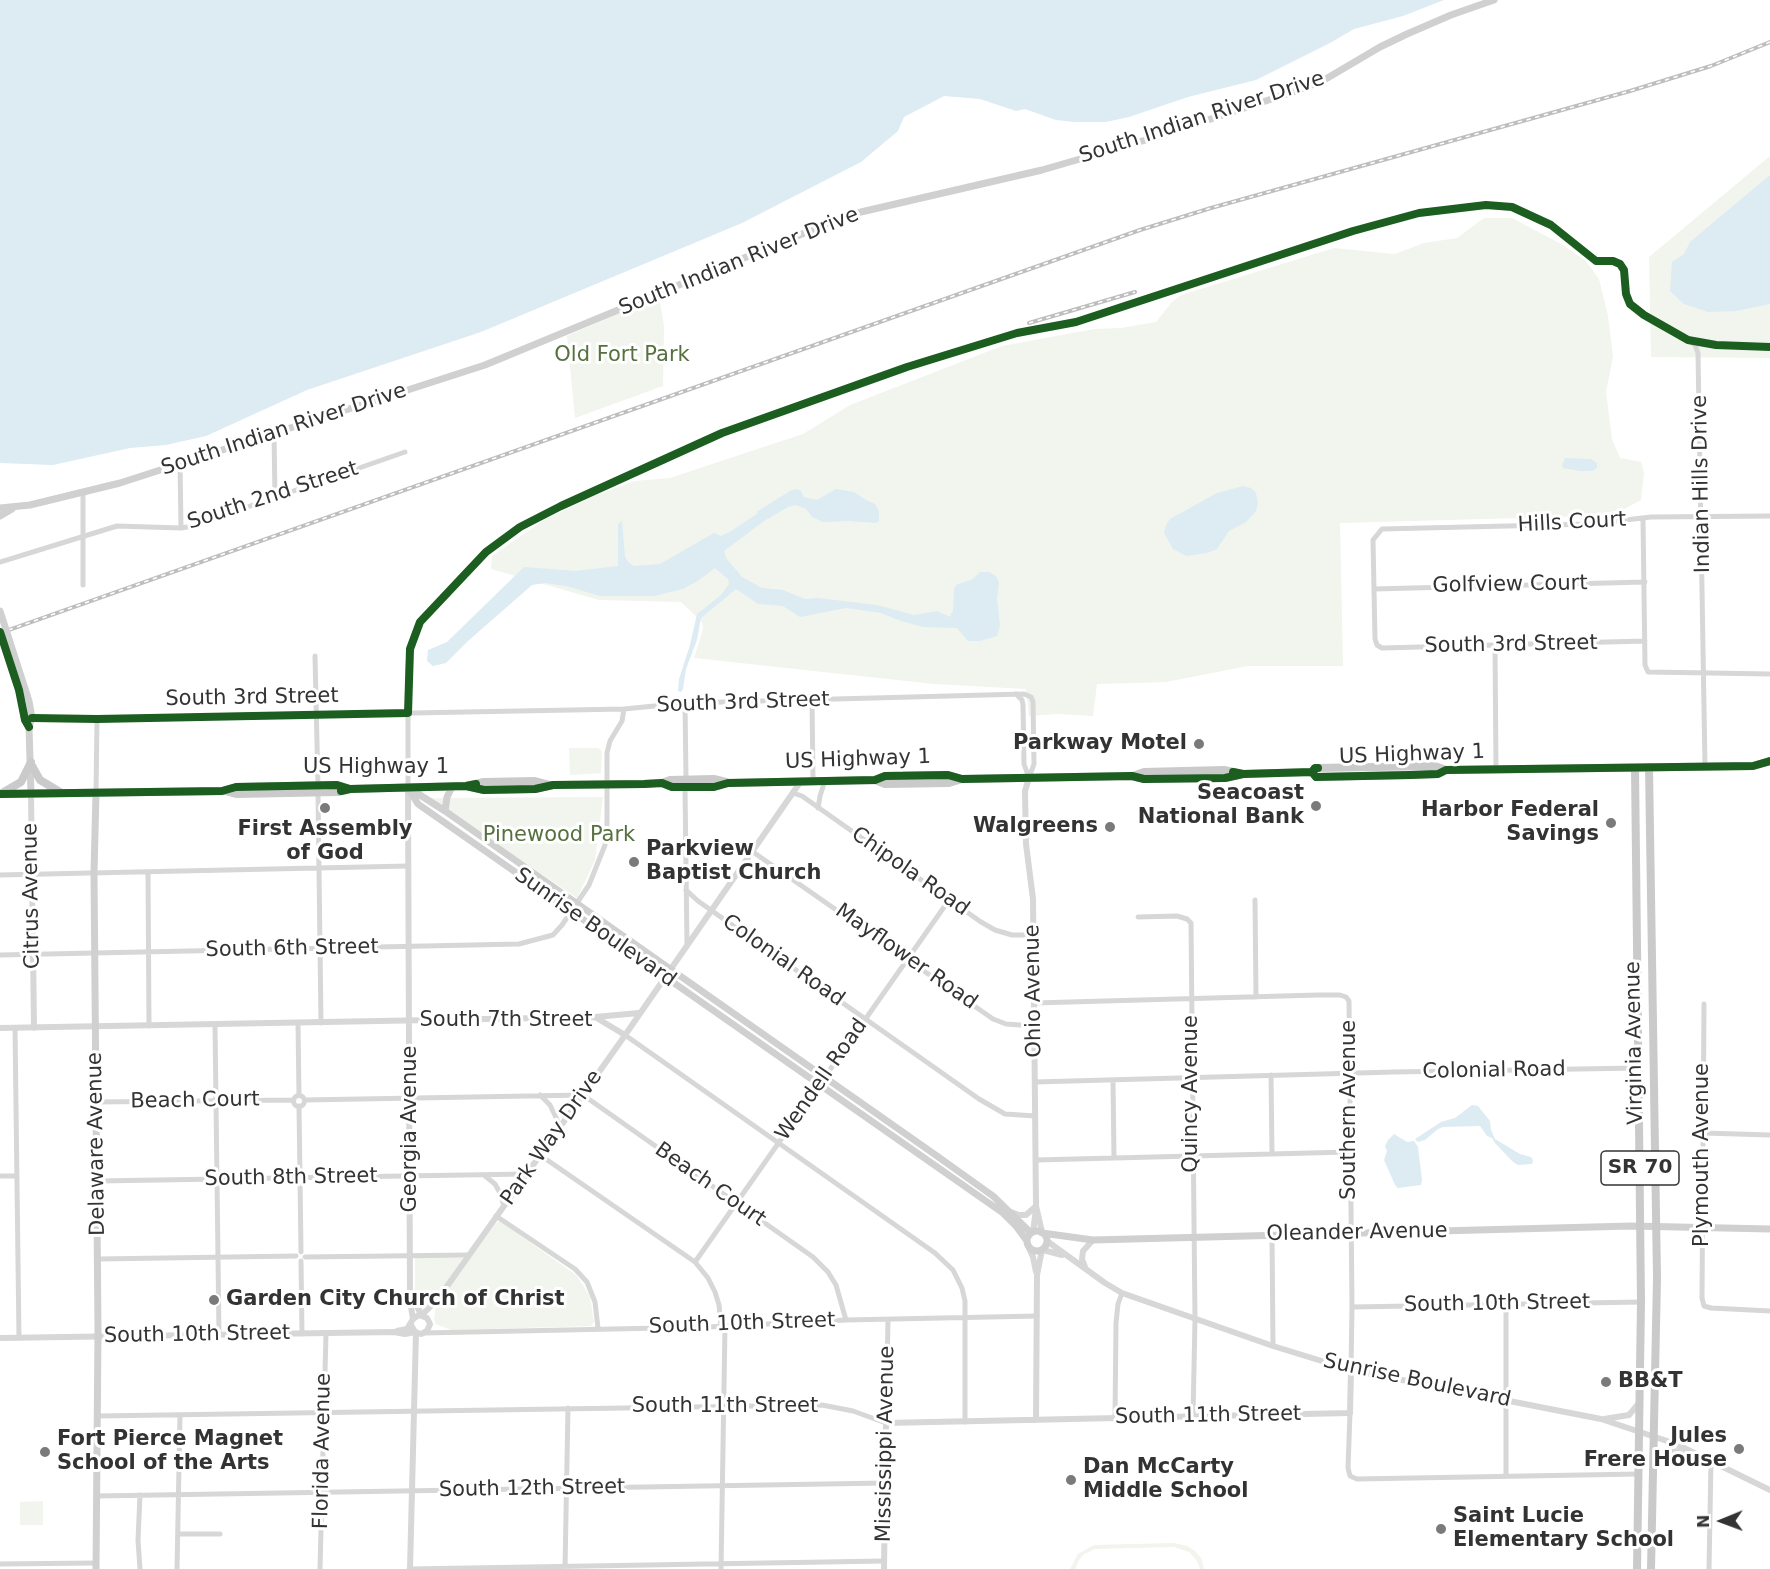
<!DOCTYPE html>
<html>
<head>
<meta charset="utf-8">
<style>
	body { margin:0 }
	#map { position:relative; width:1770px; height:1569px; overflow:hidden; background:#fff; font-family:"DejaVu Sans",sans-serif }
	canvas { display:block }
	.north { position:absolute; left:1692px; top:1491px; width:60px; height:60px; -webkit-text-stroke:4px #fff; paint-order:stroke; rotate:269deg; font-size:16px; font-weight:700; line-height:24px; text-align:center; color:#333 }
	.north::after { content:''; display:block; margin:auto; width:21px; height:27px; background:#333; clip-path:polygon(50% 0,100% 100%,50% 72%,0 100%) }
</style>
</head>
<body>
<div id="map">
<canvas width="1770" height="1569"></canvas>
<div class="north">N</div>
</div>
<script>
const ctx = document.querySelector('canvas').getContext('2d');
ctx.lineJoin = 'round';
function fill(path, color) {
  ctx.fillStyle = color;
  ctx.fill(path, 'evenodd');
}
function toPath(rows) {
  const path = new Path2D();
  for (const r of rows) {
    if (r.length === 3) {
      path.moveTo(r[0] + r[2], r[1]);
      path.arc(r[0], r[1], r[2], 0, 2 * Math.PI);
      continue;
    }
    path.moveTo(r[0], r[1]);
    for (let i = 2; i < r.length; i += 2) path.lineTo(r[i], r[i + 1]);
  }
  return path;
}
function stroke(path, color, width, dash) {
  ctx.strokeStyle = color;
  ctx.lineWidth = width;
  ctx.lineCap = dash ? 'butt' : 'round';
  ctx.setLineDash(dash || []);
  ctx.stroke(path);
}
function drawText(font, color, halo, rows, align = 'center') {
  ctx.font = font + ' "DejaVu Sans",sans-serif';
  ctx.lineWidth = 6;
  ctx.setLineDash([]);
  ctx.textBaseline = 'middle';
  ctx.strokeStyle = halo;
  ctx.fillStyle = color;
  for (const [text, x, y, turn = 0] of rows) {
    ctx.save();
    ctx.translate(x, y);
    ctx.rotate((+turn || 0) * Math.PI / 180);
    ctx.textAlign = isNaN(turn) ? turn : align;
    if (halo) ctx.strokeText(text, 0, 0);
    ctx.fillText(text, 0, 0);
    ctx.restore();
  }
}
fill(toPath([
	[1770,156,1770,358,1651,357,1649,257],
	[1484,218,1512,218,1563,245,1586,261,1599,279,1608,316,1613,357,1606,392,1612,439,1620,458,1641,462,1644,473,1641,500,1624,509,1590,516,1340,523,1343,666,1248,666,1166,682,1097,684,1093,716,1056,714,1029,716,1026,689,934,684,694,658,703,629,702,622,681,602,599,600,491,569,492,556,544,520,596,495,635,481,670,478,803,434,850,405,1002,346,1094,329,1121,328,1156,322,1172,302,1181,295,1334,248,1395,254,1424,243,1457,238],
	[659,296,664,326,663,386,575,418,567,336],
	[569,748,598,748,602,751,601,773,570,775],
	[603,797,595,860,577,898,430,798],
	[500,1221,576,1275,583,1285,590,1297,594,1322,591,1326,451,1330,436,1324,434,1318,436,1306,496,1223],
	[415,1258,463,1258,435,1299,422,1312,415,1294],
	[43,1501,43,1525,20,1525,20,1502],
	[1174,1543,1187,1546,1195,1551,1201,1558,1204,1569,1200,1569,1197,1561,1189,1552,1174,1547,1095,1549,1084,1554,1079,1560,1075,1569,1070,1569,1078,1554,1094,1545]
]), '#f1f5ed');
fill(toPath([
	[0,0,1444,0,1403,16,1354,29,1330,43,1256,80,1188,97,1129,117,1106,122,1075,122,1056,120,1025,109,1016,111,980,99,944,96,904,117,898,131,861,162,742,223,481,332,307,390,206,436,166,445,130,448,53,465,0,463],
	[1770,175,1770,304,1736,311,1708,312,1684,304,1670,291,1672,262,1684,254,1690,242],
	[1565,458,1591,459,1597,463,1597,468,1592,471,1580,471,1563,468,1562,465],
	[1243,486,1251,488,1256,493,1258,503,1256,511,1246,522,1229,531,1217,549,1207,553,1186,556,1173,549,1164,533,1166,525,1170,519,1217,493],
	[797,489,801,491,804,497,817,500,836,489,854,492,866,500,875,504,879,511,879,521,876,523,849,521,823,522,812,517,806,509,796,505,788,507,764,521,724,551,726,558,742,577,762,588,783,590,805,599,818,598,877,605,914,615,937,611,950,617,953,610,954,589,956,585,973,579,980,572,989,572,996,576,999,583,997,598,1000,626,997,636,980,641,968,641,957,628,923,627,901,621,881,613,846,608,800,617,783,606,758,604,736,589,701,618,697,640,686,669,683,689,681,692,678,691,679,679,690,645,697,614,721,595,729,584,728,579,715,568,696,582,683,589,654,596,600,596,566,586,545,583,532,585,468,641,446,663,433,666,427,661,428,650,447,642,524,567,575,571,618,566,618,524,622,521,625,557,629,563,634,566,660,564,714,533,721,536,728,533,757,514,758,511,790,491],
	[1472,1105,1478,1106,1490,1121,1491,1130,1495,1139,1520,1154,1531,1157,1533,1160,1532,1164,1518,1165,1513,1162,1495,1143,1492,1138,1487,1136,1480,1126,1443,1127,1438,1129,1425,1140,1418,1142,1415,1139,1441,1122,1455,1118],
	[1394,1134,1407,1142,1414,1141,1418,1147,1422,1180,1421,1185,1398,1188,1395,1185,1384,1160,1387,1151,1385,1146,1388,1140]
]), '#ddebf3');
stroke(toPath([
	[1596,261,1613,261,1620,264,1624,270,1626,294,1630,304,1644,315,1688,340,1695,345,1698,353,1705,766],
	[274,434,275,497],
	[180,464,181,528],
	[83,493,83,585],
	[1643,519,1645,665,1648,672,1770,674],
	[0,562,117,526,181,528,193,526,405,452],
	[1374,589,1645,582],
	[1645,641,1382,648,1377,645,1375,639,1373,540,1382,529,1591,524,1651,517,1770,516],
	[1495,646,1496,769],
	[315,656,318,786],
	[1016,694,1022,700,1023,705,1024,764,1029,778],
	[812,699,813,781],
	[685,703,686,779],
	[685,787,687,946],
	[408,788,408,667,410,649,420,622,469,568,505,537,561,506,624,477,664,461],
	[96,793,97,719,624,709,685,703,1024,694,1031,697,1033,702,1034,764,1029,778],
	[318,793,321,1023],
	[793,793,802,796,981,922,995,930,1012,935,1034,935],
	[818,808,820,796,825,781],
	[753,852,993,1019,1006,1024,1034,1026],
	[148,872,149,1026],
	[0,875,408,866],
	[686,890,698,901,979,1099,1005,1114,1035,1116],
	[1255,900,1256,997],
	[1138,917,1177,916,1187,919,1191,923,1195,1319,1193,1417],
	[0,955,519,944,553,935,562,925,589,885,605,845,607,826,607,753,610,741,622,721,624,709],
	[1034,1003,1318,995,1340,995,1346,997,1349,1001,1352,1307,1351,1370],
	[1704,1004,1702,1298,1704,1306,1711,1308,1770,1311],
	[298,1023,299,1095],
	[215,1025,219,1335],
	[15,1028,19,1338],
	[625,1035,935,1253,953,1270,962,1288,965,1301,965,1422],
	[1271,1075,1272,1154],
	[1113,1080,1114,1158],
	[1035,1082,1394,1072,1639,1068],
	[540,1095,550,1105,560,1126],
	[299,1101,5.5],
	[305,1100,583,1095,813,1257,828,1272,836,1285,846,1320],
	[96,1102,294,1100],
	[299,1106,301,1252],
	[1703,1133,1770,1135],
	[540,1155,695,1262,708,1278,715,1292,719,1305,721,1326],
	[1036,1160,1349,1152],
	[0,1176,17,1176],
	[485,1176,495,1184,500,1193,504,1206],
	[97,1181,526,1174],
	[496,1216,575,1269,587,1282,595,1302,598,1328],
	[1272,1235,1273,1346],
	[305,1257,469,1255],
	[98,1259,296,1256],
	[301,1261,302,1334],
	[695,1262,949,900],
	[1352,1307,1641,1302],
	[424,1333,708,1327,846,1320,1037,1316],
	[1350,1413,1348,1468,1350,1476,1357,1479,1638,1474],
	[98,1416,822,1405,853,1411,886,1423,888,1320],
	[1115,1418,1116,1323,1118,1304,1122,1293],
	[1506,1476,1506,1304],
	[140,1495,138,1540,140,1569],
	[97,1496,886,1483],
	[178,1534,220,1534],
	[0,1564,96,1563],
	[565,1568,568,1408],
	[177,1569,180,1415],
	[320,1569,326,1333],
	[409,1569,884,1561],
	[721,1569,725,1326],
	[1709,1569,1711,1461]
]), '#d7d7d7', 5);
stroke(toPath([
	[1029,778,1025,791,1026,844,1033,899,1036,1206,1042,1232],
	[408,788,410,1301,413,1319],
	[31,794,34,1028],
	[595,1017,639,1013],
	[0,1028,595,1017,625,1035],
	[1011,1212,1019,1215,1026,1215,1036,1206],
	[1033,1232,1036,1209],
	[1047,1241,1105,1283,1122,1293,1273,1346,1351,1370,1601,1419,1676,1444,1770,1490],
	[1029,1248,1033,1257,1036,1272],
	[1043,1250,1062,1255],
	[1085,1267,1082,1259,1083,1251,1093,1240],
	[413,1297,421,1315],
	[422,1315,438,1299,621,1041,801,781],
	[397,1331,407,1329,413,1319,419,1315,427,1318,430,1324,427,1331,421,1334,415,1332,411,1325],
	[0,1338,394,1332,405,1334,415,1332],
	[1604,1419,1629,1415,1639,1403],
	[1036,1420,1037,1275,1042,1250],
	[1655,1464,1664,1453,1686,1450],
	[410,1569,416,1332],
	[884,1569,886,1423,1350,1413,1351,1370]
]), '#d7d7d7', 6);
stroke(toPath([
	[0,508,30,505,120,483,485,365,836,220,861,212,1042,170,1156,137,1299,90,1324,80,1380,47,1407,34,1451,15,1494,0],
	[0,516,12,509],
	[29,727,31,794],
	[408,788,418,804,1003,1213,1016,1226,1027,1241],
	[409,788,445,811,937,1156,993,1196,1031,1233],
	[445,811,447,797,452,787],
	[1037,1241,10],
	[1042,1233,1093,1240,1631,1226,1770,1229],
	[96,1569,98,1330,94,873,96,793]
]), '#d0d0d0', 7);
stroke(toPath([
	[31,764,40,780,60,792],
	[1649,767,1657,1278,1651,1569],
	[1635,768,1641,1302,1637,1569],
	[1312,772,1316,777,1410,775,1438,774,1446,770,1753,766,1770,761],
	[1133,776,1144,772,1224,770,1243,774,1312,772,1315,768,1435,766,1446,770],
	[875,780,885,784,949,783,962,779],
	[662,783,670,780,714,779,726,782],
	[466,786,484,790,535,789,553,785,644,784,662,783,672,787,714,787,728,783,875,780,885,776,948,775,962,779,1132,776,1144,779,1225,778,1243,774],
	[225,791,236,794,338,792,350,789,466,786,484,782,535,781,550,785],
	[2,793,21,782,31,762],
	[0,794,222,791,236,787,337,785,350,789]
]), '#cacaca', 8);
const rail = toPath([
	[1029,323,1135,292],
	[0,633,1140,230,1211,208,1630,91,1711,66,1770,42]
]);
stroke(rail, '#bebebe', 4);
stroke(rail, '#fff', 1.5, [4.5]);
stroke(toPath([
	[0,611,29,701,32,718,29,727],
	[0,632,19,690,25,720,29,727]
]), '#d0d0d0', 7);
stroke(toPath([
	[0,632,19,690,25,720,29,727],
	[32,718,97,719,408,713,410,649,420,622,486,552,520,527,561,506,722,433,907,367,1017,333,1076,322,1353,231,1419,213,1486,205,1512,207,1551,225,1596,261,1613,261,1620,264,1624,270,1626,294,1630,304,1644,315,1688,340,1716,345,1770,347],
	[1233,772,1243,774,1312,772,1315,768,1318,768],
	[1312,772,1316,777,1410,775,1438,774,1446,770,1753,766,1770,761],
	[466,786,484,790,535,789,553,785,644,784,662,783,672,787,714,787,728,783,875,780,885,776,948,775,962,779,1132,776,1144,779,1225,778,1243,774],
	[341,791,350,789,466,786,476,784],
	[0,794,222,791,236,787,337,785,350,789]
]), '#1b5e20', 8);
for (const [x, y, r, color] of [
	[1199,744,6,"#7a7a7a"],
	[1316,806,6,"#7a7a7a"],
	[325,808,6,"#7a7a7a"],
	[1611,823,6,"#7a7a7a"],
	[1110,827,6,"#7a7a7a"],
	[634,862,6,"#7a7a7a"],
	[214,1300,6,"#7a7a7a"],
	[1606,1382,6,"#7a7a7a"],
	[1739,1449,6,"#7a7a7a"],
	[45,1452,6,"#7a7a7a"],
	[1071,1480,6,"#7a7a7a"],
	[1441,1529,6,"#7a7a7a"]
]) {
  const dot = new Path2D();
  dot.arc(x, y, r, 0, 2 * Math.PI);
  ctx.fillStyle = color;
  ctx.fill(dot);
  stroke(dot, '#fff', 2);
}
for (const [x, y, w] of [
	[1640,1168,78]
]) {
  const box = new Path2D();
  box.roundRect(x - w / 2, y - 17, w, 34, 4.5);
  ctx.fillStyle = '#fff';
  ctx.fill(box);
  stroke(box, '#333', 1.5);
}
drawText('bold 20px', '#333', null, [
	["SR 70",1640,1168]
]);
drawText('21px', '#333', '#fff', [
	["South Indian River Drive",1202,118,-18],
	["South Indian River Drive",739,262,-22],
	["South Indian River Drive",284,430,-18],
	["Indian Hills Drive",1702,484,-91],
	["South 2nd Street",273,496,-18],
	["Hills Court",1572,523,-3],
	["Golfview Court",1510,585,-1],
	["South 3rd Street",1511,645,-1],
	["South 3rd Street",252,698,-1],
	["South 3rd Street",743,703,-2],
	["US Highway 1",1412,755,-2],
	["US Highway 1",858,760,-2],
	["US Highway 1",376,768],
	["Chipola Road",910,872,35],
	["Citrus Avenue",32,896,-91],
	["Sunrise Boulevard",595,928,35],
	["South 6th Street",292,949,-1],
	["Mayflower Road",906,957,35],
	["Colonial Road",783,961,35],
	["Ohio Avenue",1034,991,-91],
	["South 7th Street",506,1021],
	["Virginia Avenue",1635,1043,-91],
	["Colonial Road",1494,1071,-1],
	["Wendell Road",822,1080,-55],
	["Quincy Avenue",1192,1094,-90],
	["Beach Court",195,1101,-1],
	["Southern Avenue",1350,1110,-90],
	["Georgia Avenue",411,1129,-90],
	["Park Way Drive",552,1138,-55],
	["Delaware Avenue",97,1144,-91],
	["Plymouth Avenue",1703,1155,-90],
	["South 8th Street",291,1178,-1],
	["Beach Court",710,1185,35],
	["Oleander Avenue",1357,1233,-1],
	["South 10th Street",1497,1304,-1],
	["South 10th Street",742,1324,-2],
	["South 10th Street",197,1335,-1],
	["Sunrise Boulevard",1417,1381,12],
	["South 11th Street",725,1407],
	["South 11th Street",1208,1416,-1],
	["Mississippi Avenue",886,1444,-89],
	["Florida Avenue",323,1451,-89],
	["South 12th Street",532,1489,-1]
]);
drawText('21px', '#56703f', '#fff', [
	["Old Fort Park",622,356],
	["Pinewood Park",559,836]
]);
drawText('bold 21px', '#333', '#fff', [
	["Parkway Motel",1187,744,"right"],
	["Seacoast",1304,794,"right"],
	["National Bank",1304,818,"right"],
	["Harbor Federal",1599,811,"right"],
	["Savings",1599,835,"right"],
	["Walgreens",1098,827,"right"],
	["First Assembly",325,830,"center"],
	["of God",325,854,"center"],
	["Parkview",646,850],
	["Baptist Church",646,874],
	["Garden City Church of Christ",226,1300],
	["BB&T",1618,1382],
	["Jules",1727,1437,"right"],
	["Frere House",1727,1461,"right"],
	["Fort Pierce Magnet",57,1440],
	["School of the Arts",57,1464],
	["Dan McCarty",1083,1468],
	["Middle School",1083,1492],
	["Saint Lucie",1453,1517],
	["Elementary School",1453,1541]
], 'left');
</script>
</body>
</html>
